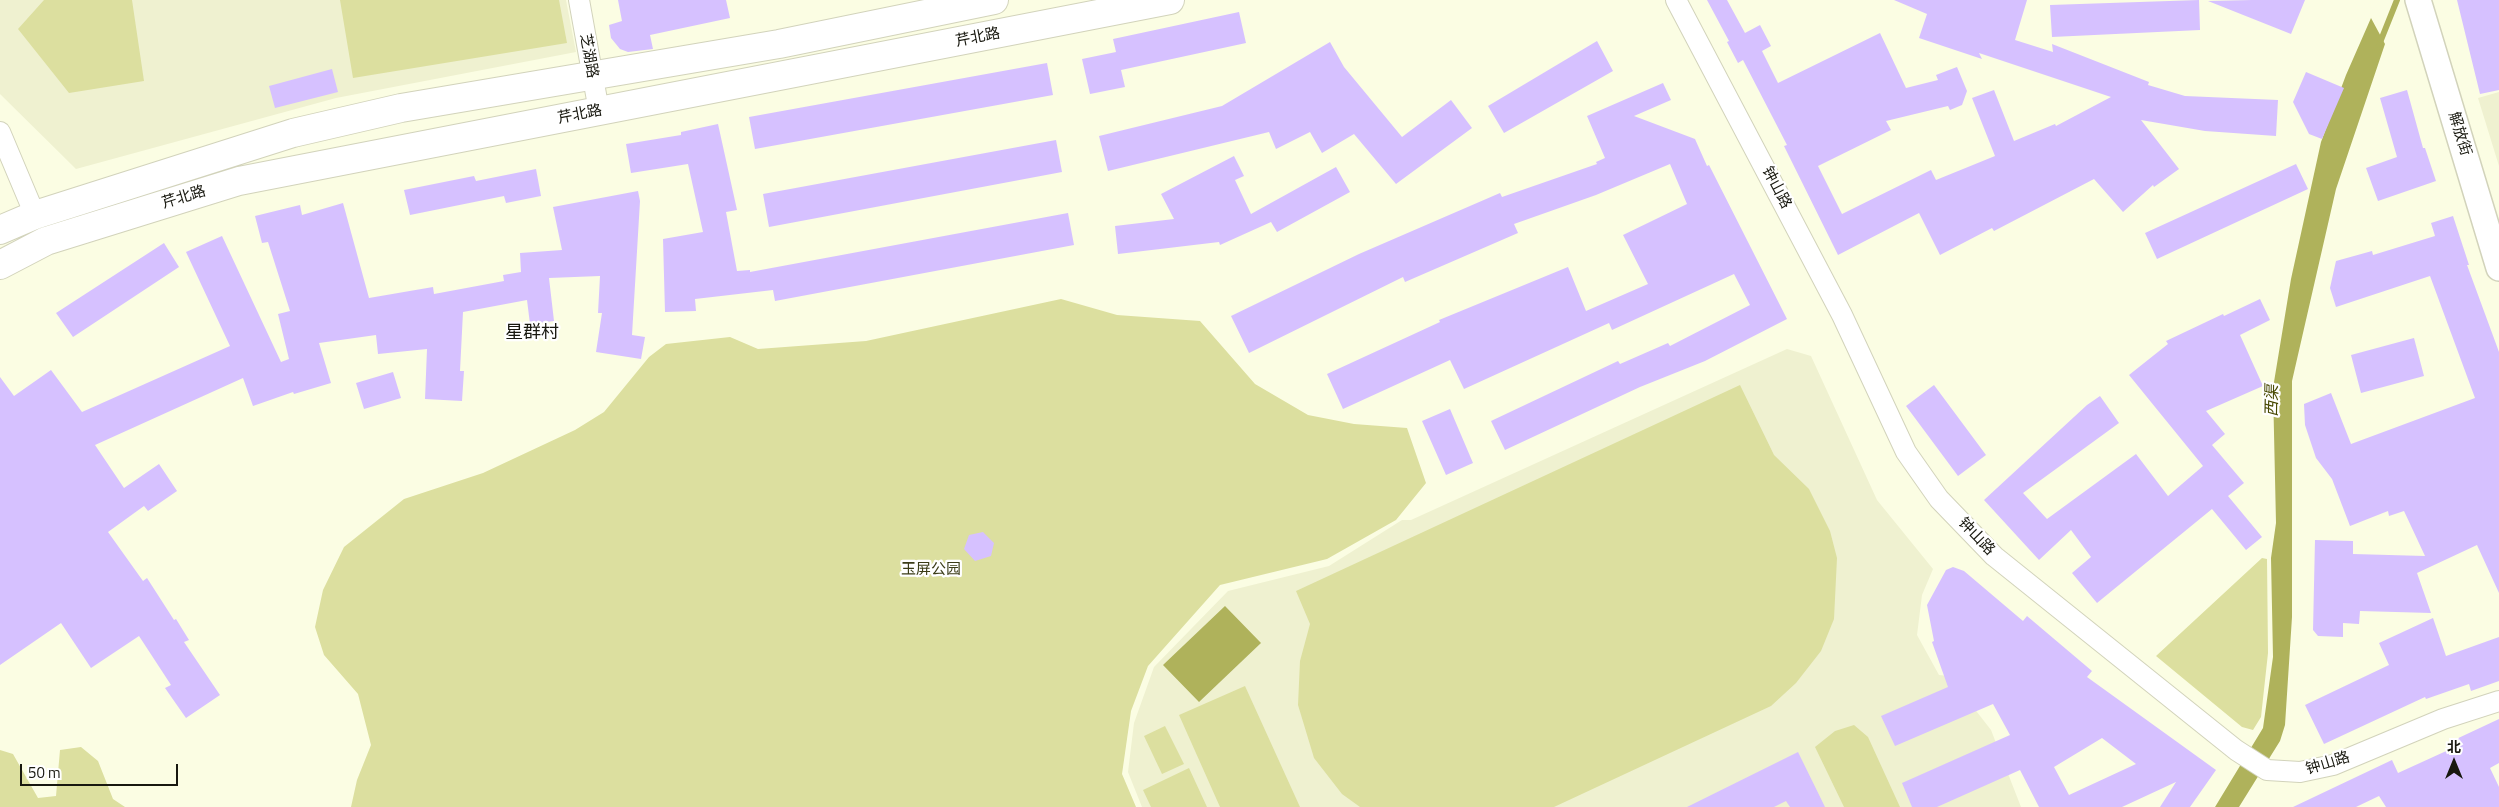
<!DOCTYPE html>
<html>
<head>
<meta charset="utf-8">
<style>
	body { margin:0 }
	#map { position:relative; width:2499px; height:807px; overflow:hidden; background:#fbfde3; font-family:"Titillium Web","Noto Sans SC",sans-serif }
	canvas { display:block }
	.north { position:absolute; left:2429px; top:737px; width:50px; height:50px; -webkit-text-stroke:4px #fff; paint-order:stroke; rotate:0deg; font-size:14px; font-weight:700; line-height:20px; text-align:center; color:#18180f }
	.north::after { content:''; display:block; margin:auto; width:18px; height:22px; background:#18180f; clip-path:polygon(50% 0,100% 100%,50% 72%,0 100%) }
	.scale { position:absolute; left:20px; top:764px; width:158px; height:22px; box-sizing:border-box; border:2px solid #18180f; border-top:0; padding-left:6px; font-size:15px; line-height:18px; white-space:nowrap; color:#18180f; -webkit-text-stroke:4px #fff; paint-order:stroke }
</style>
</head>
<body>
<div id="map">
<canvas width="2499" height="807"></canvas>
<div class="north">北</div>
<div class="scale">50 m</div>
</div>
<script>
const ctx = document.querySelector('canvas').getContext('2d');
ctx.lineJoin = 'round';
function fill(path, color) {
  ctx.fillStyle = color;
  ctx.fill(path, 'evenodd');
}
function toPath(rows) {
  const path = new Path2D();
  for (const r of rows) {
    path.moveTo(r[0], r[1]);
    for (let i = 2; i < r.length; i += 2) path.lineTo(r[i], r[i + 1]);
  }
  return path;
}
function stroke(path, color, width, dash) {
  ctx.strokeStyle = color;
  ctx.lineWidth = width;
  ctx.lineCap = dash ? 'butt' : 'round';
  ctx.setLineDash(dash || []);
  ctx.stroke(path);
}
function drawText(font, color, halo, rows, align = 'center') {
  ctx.font = font + ' "Titillium Web","Noto Sans SC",sans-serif';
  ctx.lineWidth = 4.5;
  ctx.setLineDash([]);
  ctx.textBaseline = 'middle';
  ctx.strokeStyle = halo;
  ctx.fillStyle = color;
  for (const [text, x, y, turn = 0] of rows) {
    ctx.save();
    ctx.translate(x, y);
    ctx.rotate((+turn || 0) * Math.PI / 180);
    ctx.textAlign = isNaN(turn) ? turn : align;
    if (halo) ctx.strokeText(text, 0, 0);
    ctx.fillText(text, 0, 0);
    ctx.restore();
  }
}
fill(toPath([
	[0,0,566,0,576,52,336,98,76,169,0,94],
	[2499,92,2499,166,2478,98],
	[1787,349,1811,356,1877,500,1933,569,1922,595,1917,635,1939,675,1949,676,1991,730,2021,807,1142,807,1128,772,1134,723,1154,667,1228,591,1329,566,1402,520,1411,520]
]), '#eff1d0');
fill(toPath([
	[44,0,132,0,144,81,69,93,18,29],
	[340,0,559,0,567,43,353,78],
	[1061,299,1117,315,1200,321,1255,384,1308,415,1354,424,1407,428,1426,483,1396,520,1327,559,1220,585,1148,666,1131,711,1122,774,1136,807,351,807,357,780,371,745,358,694,324,655,315,627,323,590,344,547,404,499,483,473,575,430,604,412,649,357,666,344,730,337,758,349,866,341],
	[1740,385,1774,455,1809,489,1830,531,1837,558,1834,619,1821,651,1796,683,1771,706,1554,807,1360,807,1342,794,1314,758,1298,705,1300,661,1310,624,1296,591],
	[2262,558,2267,559,2268,653,2261,717,2253,730,2242,727,2156,656],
	[1245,686,1300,807,1220,807,1179,715],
	[1854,725,1868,737,1900,807,1844,807,1815,747,1835,731],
	[1165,726,1184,764,1162,774,1144,736],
	[81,747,98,761,113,799,125,807,0,807,0,750,13,754,38,798,56,796,60,750],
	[1189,768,1207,807,1151,807,1143,790]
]), '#dcdf9f');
fill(toPath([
	[2371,18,2385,44,2336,189,2292,381,2292,617,2285,725,2280,741,2239,807,2215,807,2263,728,2273,657,2271,558,2276,523,2273,388,2291,279,2321,142,2346,75],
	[1225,606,1261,643,1199,702,1163,665]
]), '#afb25b');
stroke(toPath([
	[2379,45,2397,0]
]), '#afb25b', 6);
fill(toPath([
	[618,0,726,0,730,18,650,35,653,49,628,52,620,49,611,38,609,25,622,21],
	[1707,0,1727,0,1745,33,1760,25,1771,46,1762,51,1778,83,1880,33,1906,88,1938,80,1936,75,1957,67,1967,91,1962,105,1950,110,1948,106,1886,121,1891,130,1818,166,1842,214,1931,170,1936,180,1995,156,1972,98,1994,90,2014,141,2055,124,2056,126,2111,97,1979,53,1982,59,1919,38,1927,14,1894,0,2027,0,2015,40,2053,52,2052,44,2149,82,2148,85,2185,96,2278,100,2276,136,2205,131,2141,120,2179,169,2154,187,2153,185,2123,212,2094,179,1994,231,1992,228,1940,255,1919,213,1838,255,1784,146,1787,145,1743,60,1738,63,1727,42,1729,41],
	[2199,0,2200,30,2052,37,2050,5],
	[2252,0,2305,0,2291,34,2208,1],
	[2457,0,2499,0,2499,90,2480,94],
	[1239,12,1246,43,1121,70,1125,87,1090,94,1082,59,1116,52,1113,39],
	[1597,41,1613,71,1504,133,1488,106],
	[1330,42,1344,67,1402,137,1451,100,1472,128,1396,184,1354,134,1322,153,1310,132,1276,149,1269,132,1108,171,1099,136,1222,106],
	[1047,63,1053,95,755,149,749,117],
	[332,69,338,92,275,108,269,86],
	[2306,72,2344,88,2322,139,2309,134,2293,102],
	[1663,83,1671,100,1634,116,1695,139,1707,166,1709,165,1787,319,1705,361,1640,387,1505,450,1491,421,1618,361,1620,364,1668,343,1670,346,1750,305,1734,274,1612,330,1609,323,1464,389,1450,360,1343,409,1327,374,1440,322,1439,320,1568,267,1586,311,1648,284,1623,235,1687,204,1670,164,1596,195,1514,224,1518,233,1405,282,1403,277,1249,353,1231,316,1359,254,1500,193,1502,197,1597,164,1596,162,1605,158,1587,116],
	[2407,90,2423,148,2425,148,2436,181,2378,201,2366,168,2397,157,2380,98],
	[718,124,737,210,726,212,737,271,750,270,750,272,1068,213,1074,245,775,301,773,290,695,299,696,311,665,312,663,239,703,232,688,164,631,173,626,144,681,135,681,132],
	[1056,140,1062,172,769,227,763,194],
	[1234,156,1244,176,1235,180,1251,214,1336,167,1350,192,1277,232,1271,222,1220,245,1219,242,1118,254,1115,226,1174,219,1161,194],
	[2296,164,2308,189,2157,259,2145,233],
	[536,169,541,196,506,203,504,196,410,215,404,190,474,176,476,181],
	[638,191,640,201,632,335,645,337,641,359,596,352,602,313,598,313,600,276,549,278,554,321,530,324,527,300,463,312,460,371,464,371,462,401,425,399,427,349,378,354,376,335,319,343,331,383,294,394,293,392,253,406,243,378,95,445,124,488,159,464,177,491,148,511,144,506,108,532,143,581,147,578,174,620,176,619,189,640,184,642,220,695,186,718,165,688,171,685,139,636,91,668,61,623,0,665,0,377,14,396,51,370,82,412,230,346,186,252,222,236,281,362,289,359,278,314,290,311,268,242,262,243,255,216,300,205,302,215,343,203,369,298,433,287,434,294,504,281,503,275,521,272,520,253,562,250,553,207],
	[2453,216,2469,265,2467,265,2499,352,2499,593,2477,545,2417,573,2431,613,2360,611,2359,624,2343,623,2343,637,2318,636,2313,630,2315,540,2353,541,2353,554,2425,556,2404,511,2389,516,2388,511,2350,526,2332,479,2316,458,2305,425,2304,404,2331,393,2351,444,2475,398,2430,276,2336,307,2330,288,2336,261,2372,251,2373,255,2435,236,2431,223],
	[164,243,179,267,73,337,56,313],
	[2260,299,2270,320,2240,335,2263,386,2206,411,2225,434,2212,445,2244,483,2228,496,2262,537,2246,550,2212,509,2097,603,2072,573,2091,557,2071,530,2039,560,1984,500,2087,405,2100,396,2119,423,2023,493,2047,519,2136,454,2168,496,2203,466,2129,375,2168,344,2166,341,2223,314,2224,316],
	[2414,338,2424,376,2361,393,2351,355],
	[393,372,401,398,364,409,356,383],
	[1934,385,1986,455,1958,476,1906,406],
	[1450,409,1473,463,1446,475,1422,421],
	[983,532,994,543,991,556,975,561,964,549,969,535],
	[1953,567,1964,571,2023,621,2027,616,2092,671,2087,677,2216,770,2190,807,2160,807,2176,782,2122,807,2039,807,2020,770,1937,807,1912,807,1902,783,2010,735,1993,704,1895,746,1881,716,1948,687,1932,642,1934,641,1927,605,1946,570],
	[2102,738,2136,764,2069,795,2054,767],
	[2433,618,2446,656,2499,637,2499,681,2471,691,2469,684,2426,699,2425,697,2324,744,2305,705,2389,665,2379,643],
	[2499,719,2499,763,2490,768,2499,787,2499,807,2386,807,2379,796,2356,807,2293,807,2392,760,2398,773,2455,747,2452,741],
	[1798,752,1825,807,1790,807,1786,801,1774,807,1687,807]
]), '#d6c1ff');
const minor = toPath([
	[579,0,599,111],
	[1676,0,1842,315,1906,452,1939,499,1994,556,2236,750,2267,770,2300,772,2333,765,2443,719,2499,701],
	[0,132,35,215]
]);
const tertiary = toPath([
	[2418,0,2499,268]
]);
const secondary = toPath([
	[0,230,35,215,293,133,401,108,779,44,994,0],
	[0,265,46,241,239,181,1170,0]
]);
stroke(minor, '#d2d3bb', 22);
stroke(tertiary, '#d2d3bb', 28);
stroke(secondary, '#d2d3bb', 30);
stroke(minor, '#fff', 20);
stroke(tertiary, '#fff', 25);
stroke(secondary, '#fff', 28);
drawText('15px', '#18180f', '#fff', [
	["芹北路",978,38,-11],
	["芝湖路",588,56,80],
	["芹北路",580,115,-11],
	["解放街",2459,134,73],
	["钟山路",1776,188,62],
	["芹北路",184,198,-17],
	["钟山路",1976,537,46],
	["钟山路",2328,764,-17]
]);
drawText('15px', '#3b3c17', '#fff', [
	["玉屏公园",931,570]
]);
drawText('italic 16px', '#474801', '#fff', [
	["西渠",2273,401,-89]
]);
drawText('18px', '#18180f', '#fff', [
	["星群村",532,334]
]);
</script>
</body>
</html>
